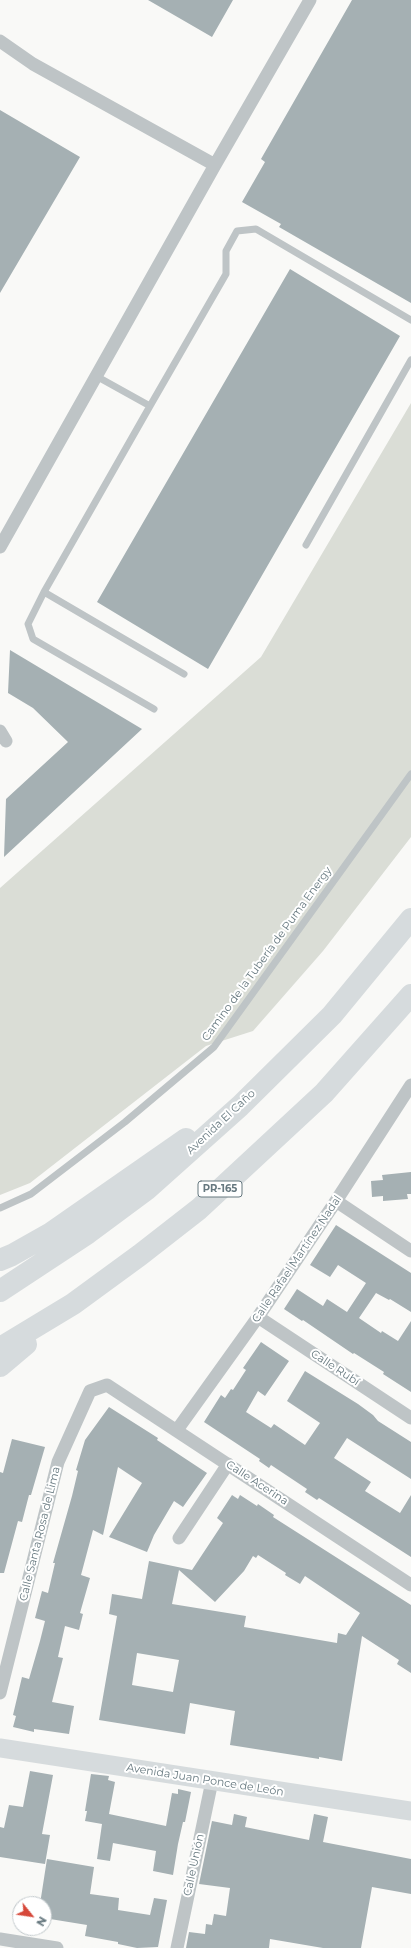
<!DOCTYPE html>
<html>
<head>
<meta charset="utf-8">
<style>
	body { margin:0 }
	#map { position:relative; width:411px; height:1948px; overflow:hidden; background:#f9f9f7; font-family:Montserrat,sans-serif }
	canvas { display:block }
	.north { position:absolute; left:12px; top:1896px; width:40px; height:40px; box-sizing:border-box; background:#fff; border:1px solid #c2c9cc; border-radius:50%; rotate:120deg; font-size:11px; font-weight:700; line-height:16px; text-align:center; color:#66787f }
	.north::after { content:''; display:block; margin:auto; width:14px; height:18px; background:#d6483a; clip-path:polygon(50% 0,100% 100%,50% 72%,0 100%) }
</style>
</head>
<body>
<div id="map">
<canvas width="411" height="1948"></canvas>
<div class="north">N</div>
</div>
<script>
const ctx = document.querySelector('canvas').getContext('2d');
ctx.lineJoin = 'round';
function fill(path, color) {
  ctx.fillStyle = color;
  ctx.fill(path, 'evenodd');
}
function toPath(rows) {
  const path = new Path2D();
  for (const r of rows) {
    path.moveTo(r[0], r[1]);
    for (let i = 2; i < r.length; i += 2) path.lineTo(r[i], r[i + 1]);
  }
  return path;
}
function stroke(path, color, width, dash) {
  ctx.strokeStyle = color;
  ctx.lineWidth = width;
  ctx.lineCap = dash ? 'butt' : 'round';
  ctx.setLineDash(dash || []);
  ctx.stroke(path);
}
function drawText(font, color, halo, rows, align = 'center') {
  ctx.font = font + ' Montserrat,sans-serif';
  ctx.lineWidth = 4;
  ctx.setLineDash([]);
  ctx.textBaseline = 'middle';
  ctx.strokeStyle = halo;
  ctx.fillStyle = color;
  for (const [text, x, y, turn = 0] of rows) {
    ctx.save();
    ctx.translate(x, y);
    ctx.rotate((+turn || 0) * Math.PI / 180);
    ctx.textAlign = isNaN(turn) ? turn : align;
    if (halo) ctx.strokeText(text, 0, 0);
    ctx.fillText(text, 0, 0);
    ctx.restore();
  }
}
fill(toPath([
	[411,403,411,837,323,951,253,1031,206,1046,30,1183,0,1195,0,888,261,657]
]), '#daddd6');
fill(toPath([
	[148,0,233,0,212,37],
	[352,0,411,0,411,303,279,227,281,224,242,202,265,162,261,159],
	[0,110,80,157,0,293],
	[290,269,400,336,208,669,97,602],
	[10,650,142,729,4,857,6,799,68,742,33,708,8,693],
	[411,1172,411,1194,407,1194,408,1199,383,1201,383,1196,372,1197,371,1181,383,1180,382,1175],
	[336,1225,411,1273,411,1312,390,1299,389,1300,376,1293,359,1318,381,1333,382,1331,398,1341,411,1321,411,1392,383,1374,384,1372,354,1353,353,1354,303,1320,302,1321,284,1309,297,1289,323,1306,327,1299,347,1312,366,1283,338,1265,330,1277,310,1265],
	[261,1342,289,1361,265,1396,258,1391,246,1412,271,1428,274,1424,305,1445,320,1423,287,1401,305,1371,358,1404,373,1415,378,1421,411,1442,411,1479,347,1438,334,1458,371,1482,365,1491,400,1513,411,1495,411,1557,319,1498,317,1500,305,1492,307,1489,271,1465,269,1468,259,1461,260,1459,204,1422,221,1395,225,1398,231,1389,233,1390,246,1370,243,1368],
	[109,1407,158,1438,157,1440,207,1473,183,1507,174,1501,154,1535,147,1552,109,1537,142,1483,118,1467,103,1535,93,1530,81,1575,90,1578,80,1613,83,1614,79,1630,65,1626,58,1657,63,1658,52,1702,74,1706,69,1734,34,1729,34,1732,13,1727,16,1716,13,1715,22,1677,29,1679,40,1641,45,1621,35,1618,42,1591,48,1593,55,1563,53,1563,72,1496,78,1471,76,1470,85,1440],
	[12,1439,45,1447,31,1495,29,1495,22,1522,18,1521,4,1573,0,1573,0,1472,3,1473],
	[232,1495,238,1499,240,1495,257,1506,258,1504,274,1515,273,1517,411,1605,411,1673,397,1664,399,1660,362,1636,342,1761,319,1757,319,1759,230,1745,235,1711,190,1703,185,1734,99,1720,117,1616,109,1614,112,1594,142,1599,149,1561,192,1570,223,1523,217,1518],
	[258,1555,286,1573,285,1575,300,1584,305,1576,360,1613,346,1635,338,1633,337,1643,244,1627,246,1616,172,1604,179,1570,215,1602,244,1571,253,1556,256,1558],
	[137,1653,179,1660,173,1692,132,1685],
	[30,1771,53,1775,42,1834,50,1835,45,1864,0,1857,0,1827,4,1828,9,1805,23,1807],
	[91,1774,109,1776,108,1780,115,1782,109,1814,166,1826,172,1793,178,1794,178,1789,191,1792,185,1822,183,1822,178,1844,173,1875,153,1871,156,1851,113,1843,110,1861,97,1859,102,1824,85,1821,87,1811,85,1811],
	[234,1814,247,1817,245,1827,309,1840,314,1814,328,1817,323,1842,411,1859,411,1894,372,1887,361,1948,323,1948,270,1939,269,1948,186,1948,189,1932,205,1934,206,1924,212,1925,214,1914,226,1916,230,1888,199,1884,212,1821,232,1825],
	[47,1859,94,1867,90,1894,119,1898,118,1910,150,1915,154,1898,167,1900,158,1947,137,1948,118,1944,118,1942,85,1936,87,1925,44,1918,44,1904,40,1904]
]), '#a5b0b3');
stroke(toPath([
	[96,376,150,406,44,592,28,624,33,639,154,709],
	[150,406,226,274,226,251,237,231,256,229,411,320],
	[306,545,411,360],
	[44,592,184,674],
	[0,1208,31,1194,125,1122,214,1047,411,774]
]), '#bec4c6', 7);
stroke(toPath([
	[0,41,33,64,215,165],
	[0,547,215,165,310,0],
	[0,731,6,741],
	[336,1201,411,1251],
	[258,1317,411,1418],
	[177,1430,258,1317,336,1201,411,1085],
	[179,1538,228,1464],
	[0,1693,58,1462,90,1391,107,1385,411,1585],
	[0,1939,57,1948],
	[177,1948,212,1781]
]), '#bec4c6', 13);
stroke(toPath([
	[0,1748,411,1811]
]), '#d6dbdd', 19);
stroke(toPath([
	[0,1260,12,1255,51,1233,186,1139],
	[0,1291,88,1233,146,1190,240,1106,332,1015,411,919],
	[0,1348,73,1304,140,1255,199,1209,324,1093,411,995],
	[0,1366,26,1344]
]), '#d6dbdd', 22);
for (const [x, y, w] of [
	[220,1189,44]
]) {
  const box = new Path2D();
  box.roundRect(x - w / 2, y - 8, w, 16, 3);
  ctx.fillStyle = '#fff';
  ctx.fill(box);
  stroke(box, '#66787f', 1);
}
drawText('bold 10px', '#66787f', null, [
	["PR-165",220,1189]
]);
drawText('11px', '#66787f', '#fff', [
	["Camino de la Tubería de Puma Energy",267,954,-54],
	["Avenida El Caño",221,1122,-43],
	["Calle Rafael Martínez Nadal",297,1259,-56],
	["Calle Rubí",335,1368,33],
	["Calle Acerina",257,1483,33],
	["Calle Santa Rosa de Lima",40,1534,-76],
	["Avenida Juan Ponce de León",205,1780,9],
	["Calle Unión",194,1865,-78]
]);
</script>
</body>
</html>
